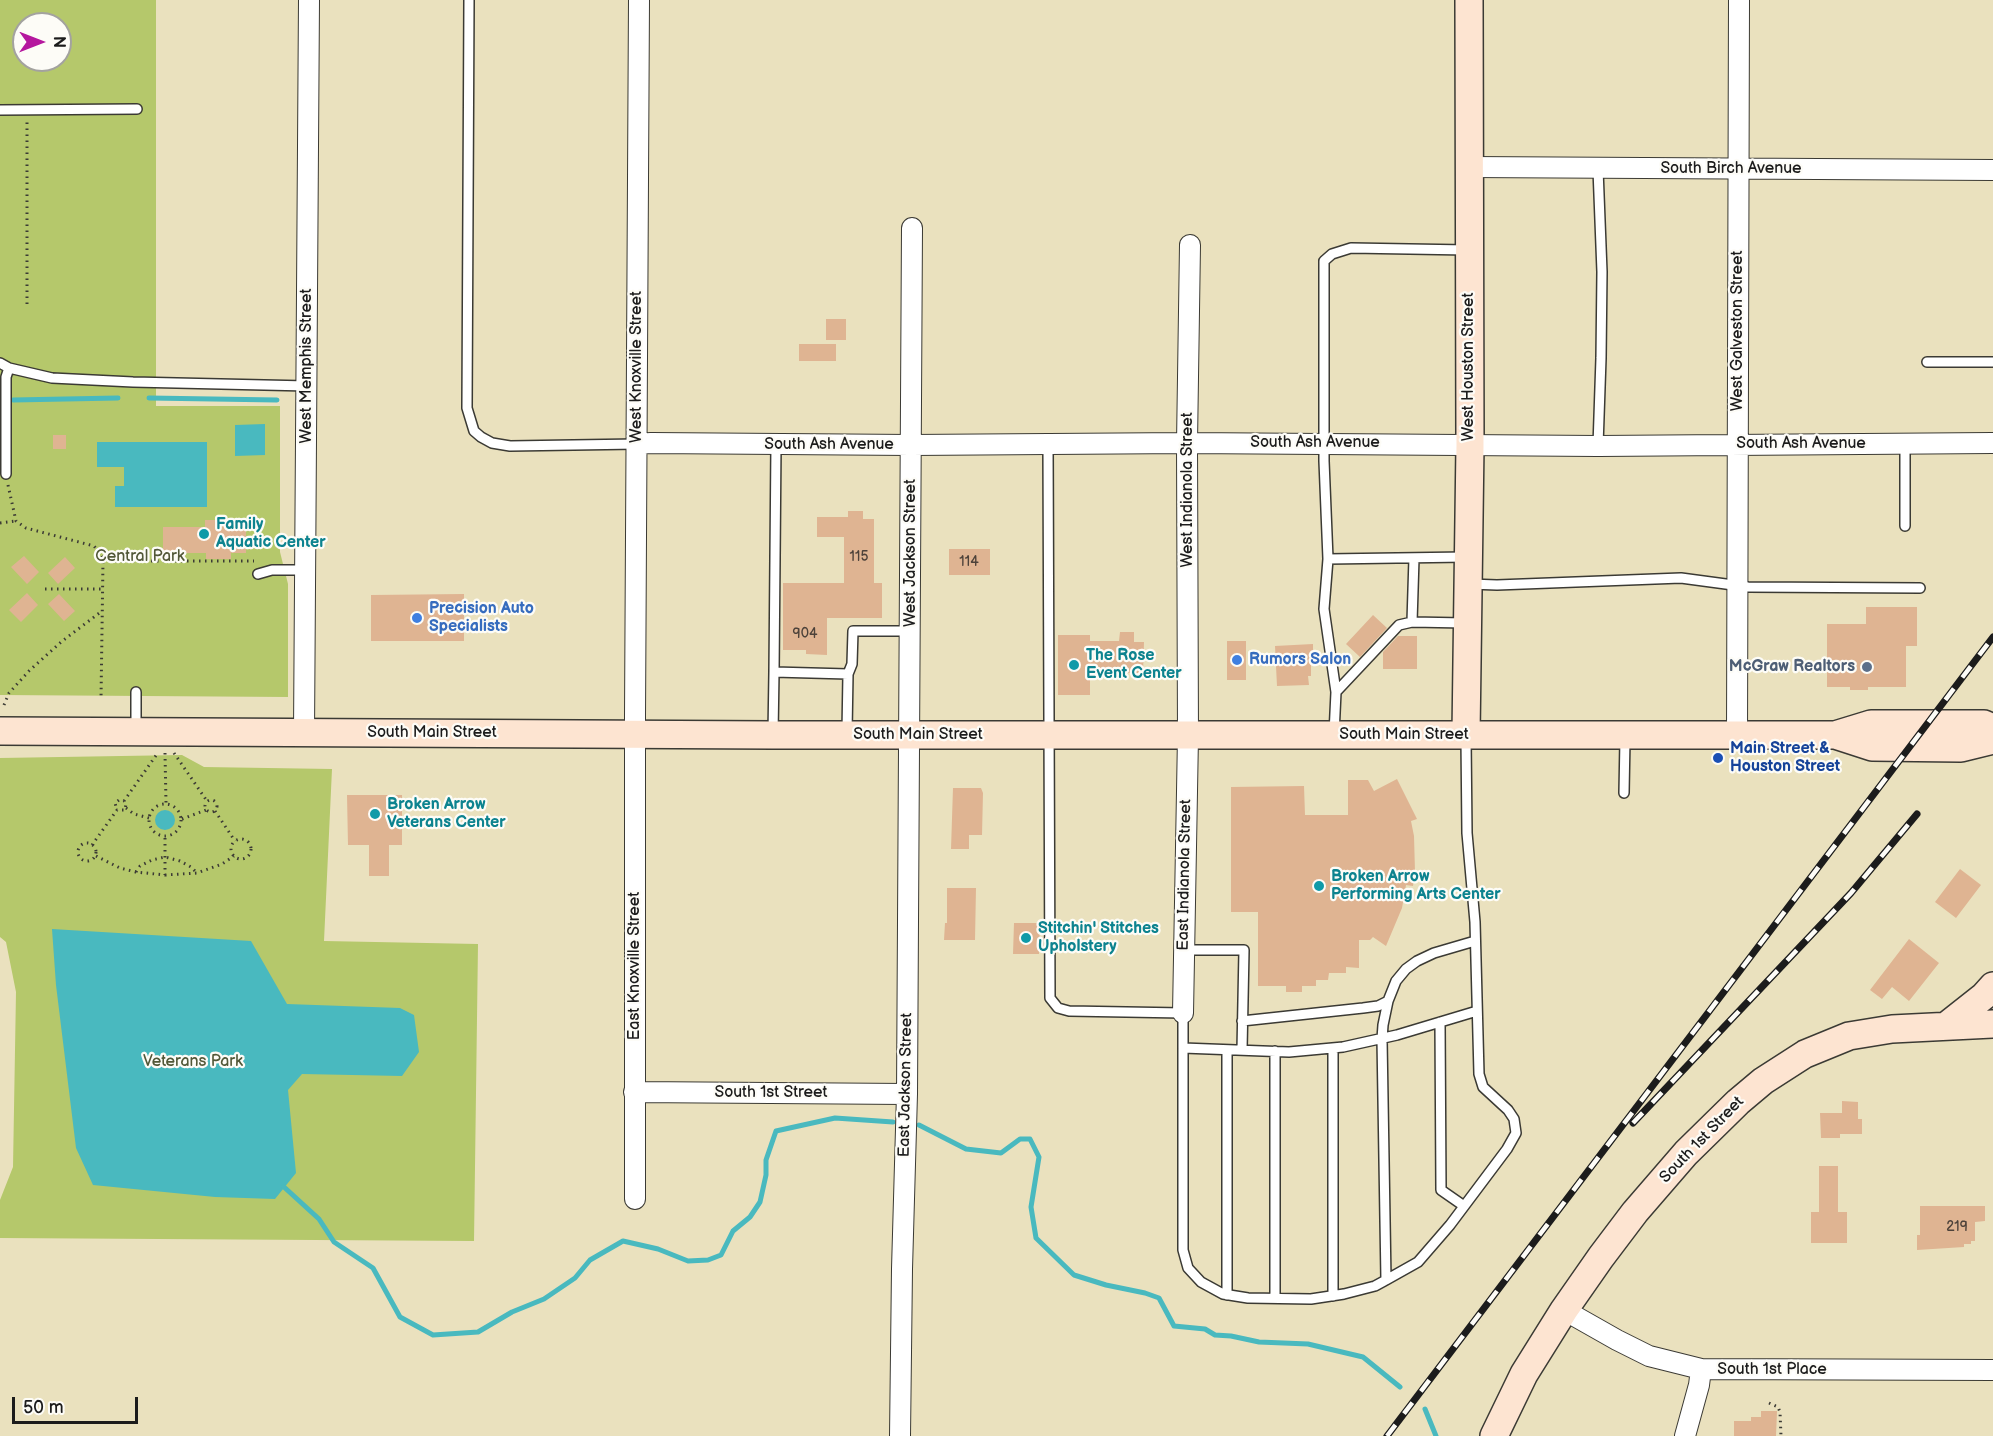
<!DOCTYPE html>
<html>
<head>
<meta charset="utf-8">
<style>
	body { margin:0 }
	#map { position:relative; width:1993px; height:1436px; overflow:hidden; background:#eae1be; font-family:"Balsamiq Sans",sans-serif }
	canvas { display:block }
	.north { position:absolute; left:12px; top:12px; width:60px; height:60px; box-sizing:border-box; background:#fdfcf7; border:2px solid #a3a29f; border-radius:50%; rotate:90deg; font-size:16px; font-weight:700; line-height:24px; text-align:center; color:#1c1c1c }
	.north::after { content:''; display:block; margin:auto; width:21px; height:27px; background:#b5179e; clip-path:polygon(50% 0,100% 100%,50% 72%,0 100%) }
	.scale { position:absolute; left:12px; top:1397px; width:126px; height:27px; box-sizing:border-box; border:3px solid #1c1c1c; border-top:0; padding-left:8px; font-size:18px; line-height:21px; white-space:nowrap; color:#1c1c1c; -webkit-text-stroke:4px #fdfcf7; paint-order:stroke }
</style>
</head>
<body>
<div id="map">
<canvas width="1993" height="1436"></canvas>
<div class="north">N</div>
<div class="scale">50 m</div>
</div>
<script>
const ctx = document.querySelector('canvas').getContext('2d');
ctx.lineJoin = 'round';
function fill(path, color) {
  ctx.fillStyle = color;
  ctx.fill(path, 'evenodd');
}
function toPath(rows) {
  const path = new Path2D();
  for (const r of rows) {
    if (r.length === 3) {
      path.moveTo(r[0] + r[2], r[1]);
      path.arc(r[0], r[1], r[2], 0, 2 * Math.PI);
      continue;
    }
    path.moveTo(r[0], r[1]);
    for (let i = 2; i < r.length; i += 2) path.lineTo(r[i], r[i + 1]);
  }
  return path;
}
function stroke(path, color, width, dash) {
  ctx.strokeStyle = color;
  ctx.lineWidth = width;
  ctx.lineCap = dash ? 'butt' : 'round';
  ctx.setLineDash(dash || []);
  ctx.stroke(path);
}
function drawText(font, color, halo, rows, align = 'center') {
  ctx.font = font + ' "Balsamiq Sans",sans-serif';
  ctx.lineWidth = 4.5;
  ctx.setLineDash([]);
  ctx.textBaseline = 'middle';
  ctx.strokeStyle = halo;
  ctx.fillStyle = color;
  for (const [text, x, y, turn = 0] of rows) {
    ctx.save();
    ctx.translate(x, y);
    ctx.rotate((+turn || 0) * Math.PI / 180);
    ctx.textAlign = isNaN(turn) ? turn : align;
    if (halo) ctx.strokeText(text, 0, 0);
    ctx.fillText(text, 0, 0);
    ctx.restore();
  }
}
fill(toPath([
	[0,0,156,0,156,406,280,406,280,552,288,584,288,697,0,695],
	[24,24,60,24,60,60,24,60],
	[182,755,204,767,332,769,324,941,478,944,474,1241,0,1238,0,1200,13,1167,16,992,6,942,0,937,0,758]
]), '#b5c86b');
fill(toPath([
	[265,424,265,455,235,456,235,425],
	[97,442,207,442,207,507,115,507,115,486,124,486,124,467,97,467],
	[165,820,10],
	[52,929,251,941,287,1004,400,1008,414,1015,419,1052,402,1076,302,1074,288,1090,296,1173,275,1199,215,1197,93,1185,76,1148,56,985]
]), '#49b9bf');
stroke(toPath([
	[149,398,277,400],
	[13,400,118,398],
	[919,1125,966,1149,1001,1153,1020,1139,1030,1139,1039,1157,1031,1207,1036,1238,1074,1275,1106,1285,1145,1293,1159,1298,1174,1326,1205,1329,1215,1335,1231,1336,1259,1342,1308,1344,1363,1357,1400,1387],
	[284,1187,319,1219,334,1242,373,1268,400,1317,433,1335,478,1332,512,1312,544,1299,575,1278,590,1260,623,1241,658,1249,688,1261,708,1260,721,1255,733,1231,750,1217,760,1202,766,1175,766,1160,776,1131,835,1118,893,1122],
	[1425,1409,1436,1436]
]), '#49b9bf', 5);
fill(toPath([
	[826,319,846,319,846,340,826,340],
	[799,344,836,344,836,361,799,361],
	[53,435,66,435,66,449,53,449],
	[848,511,863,511,863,519,874,519,874,583,882,583,882,618,827,618,827,655,806,654,806,650,783,650,783,583,844,583,844,537,817,537,817,517,848,517],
	[205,520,231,520,231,526,246,526,246,553,231,553,231,559,206,559,206,553,163,553,163,527,205,527],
	[949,549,990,549,990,575,949,575],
	[24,556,39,572,27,584,11,567],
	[65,557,75,568,58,584,48,573],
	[27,593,38,605,21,622,9,610],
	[59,594,75,611,64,621,48,604],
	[464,594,464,641,371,641,371,595],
	[1866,607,1917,607,1917,646,1906,646,1906,687,1868,687,1868,690,1850,690,1850,687,1827,687,1827,624,1866,624],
	[1373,615,1387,628,1360,657,1346,644],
	[1120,632,1134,632,1134,642,1144,642,1143,673,1090,673,1090,695,1058,695,1058,635,1090,635,1090,641,1119,641],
	[1398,636,1417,636,1417,669,1383,669,1383,652],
	[1227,641,1246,641,1246,680,1227,680],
	[1313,644,1313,658,1311,658,1311,676,1308,676,1309,685,1277,686,1275,646],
	[1397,779,1417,819,1411,821,1414,836,1415,872,1413,886,1406,885,1402,908,1386,946,1373,937,1370,940,1359,940,1359,968,1346,967,1346,973,1329,973,1328,980,1316,980,1316,986,1302,986,1302,992,1286,992,1286,986,1258,986,1258,912,1231,912,1231,787,1304,786,1305,815,1348,815,1348,780,1368,780,1374,791],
	[953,788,981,788,983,793,982,835,969,835,969,849,951,849],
	[347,795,402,795,402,845,389,845,389,876,369,876,369,845,348,845],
	[1960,869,1981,885,1956,918,1935,902],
	[947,888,976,888,975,940,944,940,945,923,947,923],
	[1014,923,1040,923,1039,954,1013,954],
	[1909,939,1939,963,1909,1001,1892,987,1882,999,1870,990],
	[1842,1101,1858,1102,1858,1119,1862,1119,1862,1134,1840,1134,1840,1138,1821,1138,1820,1113,1842,1113],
	[1819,1166,1838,1166,1838,1212,1847,1212,1847,1243,1811,1243,1811,1212,1819,1212],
	[1920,1206,1985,1206,1985,1221,1975,1222,1975,1241,1971,1241,1971,1244,1964,1244,1964,1247,1917,1250,1917,1235,1920,1235],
	[1761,1411,1777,1411,1776,1436,1734,1436,1734,1421,1751,1421,1751,1417,1761,1417]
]), '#dfb492');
const lane = toPath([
	[469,0,467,408,474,431,481,437,492,443,510,446,637,444],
	[0,110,137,109],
	[1598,169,1602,272,1601,358,1598,446],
	[1927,362,1993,362],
	[0,363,9,368,52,378,133,382,308,386],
	[1048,444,1050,998,1058,1008,1069,1011,1183,1013,1183,1250,1188,1268,1201,1282,1223,1294,1248,1298,1311,1299,1344,1294,1375,1286,1386,1280,1418,1262,1450,1225,1507,1149,1516,1133,1514,1119,1508,1110,1483,1087,1479,1074,1475,922,1467,833,1466,739],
	[1905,444,1905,526],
	[6,474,6,377,9,368],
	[1466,557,1328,559,1324,461,1324,261,1332,254,1351,248,1468,250],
	[1414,558,1412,622,1465,623],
	[1328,559,1324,609,1336,692],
	[258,574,272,570,306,570],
	[1470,584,1497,585,1681,578,1748,587,1920,588],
	[774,672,776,444],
	[136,692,136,729],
	[847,732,848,674,852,664,853,631,911,631],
	[773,734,774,672,848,674],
	[1334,734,1336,692,1399,625,1412,622],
	[1624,793,1625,739],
	[1184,950,1244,950,1242,1050],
	[1242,1021,1363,1008,1378,1006,1388,1001],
	[1440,1022,1441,1190,1464,1206],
	[1183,1048,1289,1052,1343,1047,1397,1035,1477,1011],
	[1333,1048,1333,1296],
	[1227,1050,1227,1295],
	[1386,1280,1382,1039,1383,1025,1388,1001,1396,981,1406,969,1417,961,1434,953,1475,941],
	[1275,1298,1275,1051]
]);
const street = toPath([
	[1469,167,1993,170],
	[637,444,651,443,911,445,1187,443,1598,446,1993,443],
	[304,732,309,0],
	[1737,735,1739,0],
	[1183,1013,1188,736,1187,443,1190,245],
	[634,1092,907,1094],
	[635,1199,635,716,639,0],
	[1564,1310,1617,1340,1649,1356,1701,1369,1993,1370],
	[900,1436,902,1269,907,1094,912,228],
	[1685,1436,1699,1385,1701,1369]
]);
const secondary = toPath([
	[0,731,773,735,1835,735,1871,724,1984,724,1993,728],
	[1466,734,1470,445,1469,0],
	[1835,735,1872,747,1961,748,1993,740],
	[1946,1026,1984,996,1993,986],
	[1494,1436,1524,1374,1564,1310,1601,1257,1635,1212,1686,1153,1738,1102,1763,1081,1805,1054,1849,1036,1892,1029,1993,1024]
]);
stroke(lane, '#3b3a34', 12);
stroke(street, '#3b3a34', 22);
stroke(secondary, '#3b3a34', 30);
stroke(toPath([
	[27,304,27,120],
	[8,485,16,521,26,528,94,546,102,556,103,561,101,699],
	[0,523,16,521],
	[103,561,254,561],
	[45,589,102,589],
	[4,705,9,693,29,671,61,642,102,611],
	[165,753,166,803],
	[174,753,207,801],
	[211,806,6],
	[124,801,157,754],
	[165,820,16],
	[126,808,134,814,149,818],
	[215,811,235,841],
	[182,819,206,810],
	[241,849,10],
	[87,852,9],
	[92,845,117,810,125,810,126,804,124,801,119,800,115,803,117,810],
	[96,856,120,868,136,872,165,875,165,837],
	[136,872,140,866,152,860,165,857,180,861,191,867,197,873],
	[165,875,197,873,222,864,234,856],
	[1769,1403,1778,1407,1780,1412,1781,1436]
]), '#3b3a34', 3, [1.5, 4.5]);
stroke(lane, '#fff', 9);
stroke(street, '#fff', 20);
stroke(secondary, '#fde4d1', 27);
const rail = toPath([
	[1633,1123,1851,893,1917,814],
	[1387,1436,1993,637]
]);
stroke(rail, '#1c1c1c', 7);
stroke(rail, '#fdfcf7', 4.5, [14]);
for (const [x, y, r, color] of [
	[204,534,6,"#0f9aa8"],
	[417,618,6,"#3f7fe0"],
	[1237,660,6,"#3f7fe0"],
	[1074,665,6,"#0f9aa8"],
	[1867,667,6,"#5c6f8a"],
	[1718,758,6,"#1a4fb4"],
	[375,814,6,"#0f9aa8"],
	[1319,886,6,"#0f9aa8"],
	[1026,938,6,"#0f9aa8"]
]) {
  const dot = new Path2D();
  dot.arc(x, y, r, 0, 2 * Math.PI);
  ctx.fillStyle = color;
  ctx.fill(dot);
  stroke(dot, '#fdfcf7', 2);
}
drawText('14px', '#4d423a', null, [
	["115",859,557],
	["114",969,562],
	["904",805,634],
	["219",1957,1227]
]);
drawText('16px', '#1c1c1c', '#fdfcf7', [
	["South Birch Avenue",1731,169],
	["West Galveston Street",1738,331,-90],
	["West Memphis Street",307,366,-90],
	["West Knoxville Street",637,367,-90],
	["West Houston Street",1469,367,-90],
	["South Ash Avenue",1315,443],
	["South Ash Avenue",1801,444],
	["South Ash Avenue",829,445],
	["West Indianola Street",1188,490,-90],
	["West Jackson Street",911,553,-90],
	["South Main Street",432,733],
	["South Main Street",918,735],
	["South Main Street",1404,735],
	["East Indianola Street",1185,875,-89],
	["East Knoxville Street",635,966,-90],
	["East Jackson Street",906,1085,-89],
	["South 1st Street",771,1093],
	["South 1st Street",1702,1140,-46],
	["South 1st Place",1772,1370]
]);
drawText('bold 16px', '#0d838f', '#fdfcf7', [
	["Family",216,525],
	["Aquatic Center",216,543],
	["The Rose",1086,656],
	["Event Center",1086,674],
	["Broken Arrow",387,805],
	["Veterans Center",387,823],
	["Broken Arrow",1331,877],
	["Performing Arts Center",1331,895],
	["Stitchin' Stitches",1038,929],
	["Upholstery",1038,947]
], 'left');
drawText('16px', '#525838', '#fdfcf7', [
	["Central Park",140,557],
	["Veterans Park",193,1062]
]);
drawText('bold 16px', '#366cbe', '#fdfcf7', [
	["Precision Auto",429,609],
	["Specialists",429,627],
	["Rumors Salon",1249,660]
], 'left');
drawText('bold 16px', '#4e5e75', '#fdfcf7', [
	["McGraw Realtors",1855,667]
], 'right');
drawText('bold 16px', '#164399', '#fdfcf7', [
	["Main Street &",1730,749],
	["Houston Street",1730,767]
], 'left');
</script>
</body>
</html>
